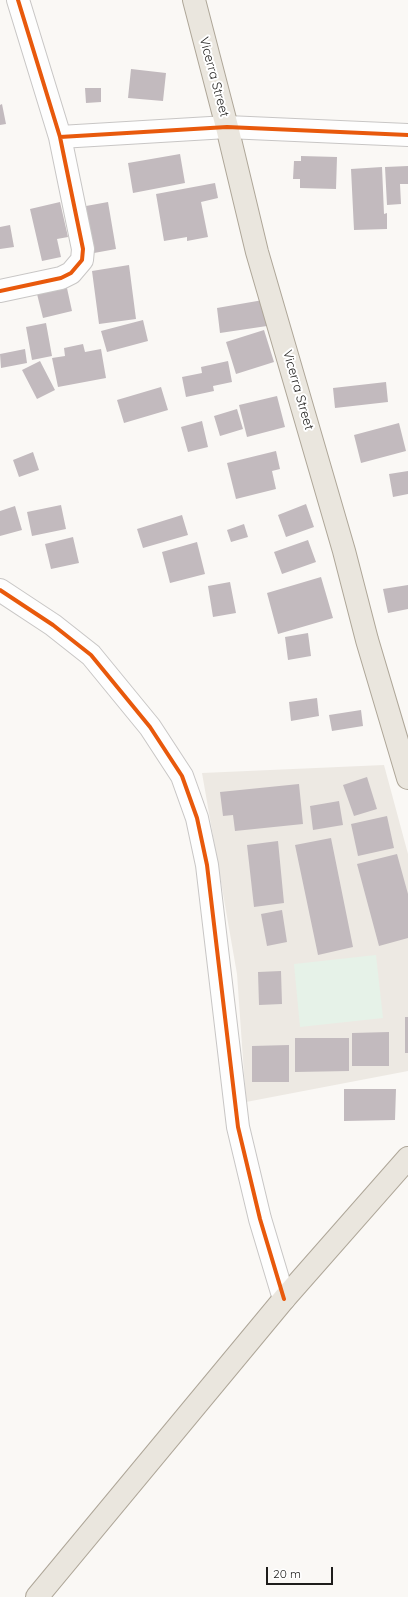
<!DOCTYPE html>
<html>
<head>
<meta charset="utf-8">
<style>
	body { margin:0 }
	#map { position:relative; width:408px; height:1597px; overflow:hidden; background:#faf8f5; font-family:Quicksand,sans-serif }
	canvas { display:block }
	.scale { position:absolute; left:266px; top:1567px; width:67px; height:18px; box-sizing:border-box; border:2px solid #1e1d1b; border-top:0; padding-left:5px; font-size:12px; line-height:14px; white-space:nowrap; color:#1e1d1b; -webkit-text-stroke:3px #fff; paint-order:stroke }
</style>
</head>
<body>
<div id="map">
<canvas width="408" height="1597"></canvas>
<div class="scale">20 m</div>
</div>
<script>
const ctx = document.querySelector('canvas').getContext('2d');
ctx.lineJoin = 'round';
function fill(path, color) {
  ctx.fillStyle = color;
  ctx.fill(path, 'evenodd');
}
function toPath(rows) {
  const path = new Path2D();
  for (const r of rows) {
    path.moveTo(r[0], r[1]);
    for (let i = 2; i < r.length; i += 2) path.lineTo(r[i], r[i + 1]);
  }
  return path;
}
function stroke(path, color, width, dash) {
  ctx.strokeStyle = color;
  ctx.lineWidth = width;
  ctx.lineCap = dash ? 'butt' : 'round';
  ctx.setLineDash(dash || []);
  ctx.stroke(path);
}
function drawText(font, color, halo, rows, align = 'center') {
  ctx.font = font + ' Quicksand,sans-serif';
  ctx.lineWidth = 4;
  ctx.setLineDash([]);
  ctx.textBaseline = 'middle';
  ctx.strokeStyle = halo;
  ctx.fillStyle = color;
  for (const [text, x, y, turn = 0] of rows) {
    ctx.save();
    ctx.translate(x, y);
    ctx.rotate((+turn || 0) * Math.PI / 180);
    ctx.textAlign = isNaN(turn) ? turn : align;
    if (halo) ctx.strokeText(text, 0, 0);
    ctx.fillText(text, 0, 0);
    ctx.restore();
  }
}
fill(toPath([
	[384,765,408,854,408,1071,246,1102,237,974,202,773]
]), '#ede9e3');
fill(toPath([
	[376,955,383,1018,300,1027,294,964]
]), '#e6f2e8');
fill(toPath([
	[131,69,166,73,163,101,128,98],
	[85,88,101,88,101,102,86,103],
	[2,104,6,124,0,125,0,105],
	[180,154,185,183,133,193,128,163],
	[301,156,337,157,336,189,300,188,300,179,293,179,294,161,301,161],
	[408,166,408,184,400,184,401,204,387,205,385,167],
	[382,167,384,214,387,213,387,229,354,230,351,169],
	[215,183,218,198,201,202,208,237,187,241,187,237,164,241,156,194],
	[60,202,68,237,57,239,61,257,42,261,30,209],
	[108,202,116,249,94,253,86,206],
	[10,225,14,247,0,249,0,227],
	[129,265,136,319,99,324,92,271],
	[65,279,72,311,43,318,35,286],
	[263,300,267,326,220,333,217,308],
	[143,320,148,341,107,352,101,331],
	[46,323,52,356,32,360,26,327],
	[264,330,274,362,236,374,226,342],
	[83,344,85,352,101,349,106,378,58,387,52,358,65,356,64,348],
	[25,349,27,363,1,368,0,354],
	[40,361,55,390,37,399,22,370],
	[228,361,232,382,213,386,214,391,186,397,182,377,202,373,201,367],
	[386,382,388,402,335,408,333,388],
	[161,387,168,410,124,423,117,400],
	[277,396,285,427,247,437,239,405],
	[237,409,243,429,220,436,214,416],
	[202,421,208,447,188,452,181,427],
	[399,423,406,451,361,463,354,435],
	[276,451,280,469,272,471,276,489,236,499,227,463],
	[33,452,39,470,19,477,13,460],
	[408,471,408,494,393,497,389,474],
	[306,504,314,527,286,537,278,515],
	[61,505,66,529,32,536,27,512],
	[15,506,22,530,0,536,0,511],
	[182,515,188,535,143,548,137,529],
	[244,524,248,537,231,542,227,530],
	[73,537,79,563,51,569,45,544],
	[308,540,316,562,282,574,274,552],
	[197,542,205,574,170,583,162,552],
	[321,577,333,618,278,634,267,593],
	[230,582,236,613,213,617,208,586],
	[408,585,408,609,388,613,383,589],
	[308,633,311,656,288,660,285,637],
	[317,698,319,716,291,721,289,702],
	[361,710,363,726,332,731,329,715],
	[367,777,377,809,354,816,343,785],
	[299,784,303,824,235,831,233,815,223,816,220,792],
	[339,801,343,825,313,830,310,806],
	[387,816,394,848,358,856,351,824],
	[331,838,353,947,318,955,295,845],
	[278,841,284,903,254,907,247,845],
	[397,854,408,894,408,938,379,946,357,864],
	[282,910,287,942,267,946,261,914],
	[281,971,282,1004,259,1005,258,972],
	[405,1017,408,1017,408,1053,405,1053],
	[389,1032,389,1066,352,1066,352,1033],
	[295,1038,349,1038,349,1071,295,1072],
	[289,1045,289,1082,252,1082,252,1046],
	[344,1089,396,1089,395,1120,344,1121]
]), '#c2babe');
const minor = toPath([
	[60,137,227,127,408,135],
	[0,291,61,278,71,273,82,260,83,249,60,137,18,0],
	[0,590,53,625,91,655,150,727,182,776,197,818,207,865,238,1127,260,1219,284,1299]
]);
const major = toPath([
	[194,0,227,127,257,252,344,551,367,640,408,778],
	[37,1597,284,1299,408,1158]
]);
stroke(minor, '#c8c6c5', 24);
stroke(major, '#aea698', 24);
stroke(minor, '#fefefe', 22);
stroke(major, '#eae6de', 22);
stroke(toPath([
	[60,137,227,127,408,135],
	[0,291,61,278,71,273,82,260,83,249,60,137,18,0],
	[0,590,53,625,91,655,150,727,182,776,197,818,207,865,238,1127,260,1219,284,1299]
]), '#e8590c', 4);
drawText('13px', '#1e1d1b', '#fff', [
	["Vicerra Street",214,77,75],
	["Vicerra Street",298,390,74]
]);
</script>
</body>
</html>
